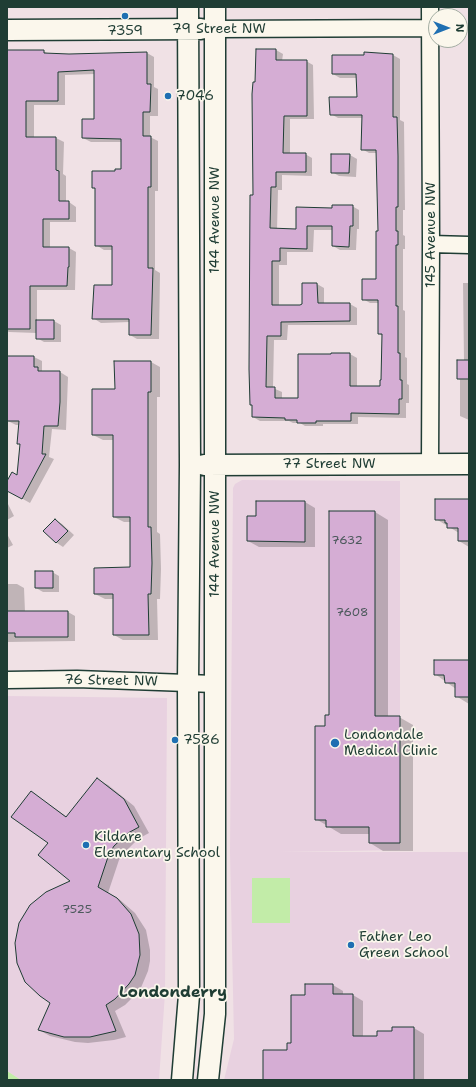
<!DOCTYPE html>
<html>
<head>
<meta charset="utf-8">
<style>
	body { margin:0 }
	#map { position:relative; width:476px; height:1087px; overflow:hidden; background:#f0e1e5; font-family:"Shantell Sans",sans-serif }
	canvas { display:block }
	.frame { position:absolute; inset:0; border:8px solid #1f3d34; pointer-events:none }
	.north { position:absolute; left:428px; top:8px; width:40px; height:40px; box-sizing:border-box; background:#fbf7ec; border:1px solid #a3ada2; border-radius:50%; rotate:90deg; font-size:11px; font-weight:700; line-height:16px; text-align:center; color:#1f3d34 }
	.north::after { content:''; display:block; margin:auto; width:14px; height:18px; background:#1f6fb2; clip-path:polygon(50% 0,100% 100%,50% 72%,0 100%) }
</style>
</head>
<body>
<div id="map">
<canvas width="476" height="1087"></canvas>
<div class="frame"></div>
<div class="north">N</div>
</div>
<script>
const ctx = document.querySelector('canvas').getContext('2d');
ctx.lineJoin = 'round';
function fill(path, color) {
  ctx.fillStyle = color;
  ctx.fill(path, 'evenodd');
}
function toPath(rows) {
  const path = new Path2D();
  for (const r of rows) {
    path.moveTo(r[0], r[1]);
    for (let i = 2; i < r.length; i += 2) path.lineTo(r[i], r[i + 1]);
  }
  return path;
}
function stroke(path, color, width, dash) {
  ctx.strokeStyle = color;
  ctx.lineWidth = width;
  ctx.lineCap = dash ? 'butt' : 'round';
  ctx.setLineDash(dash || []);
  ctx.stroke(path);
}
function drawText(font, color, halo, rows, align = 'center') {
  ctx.font = font + ' "Shantell Sans",sans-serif';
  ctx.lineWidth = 3.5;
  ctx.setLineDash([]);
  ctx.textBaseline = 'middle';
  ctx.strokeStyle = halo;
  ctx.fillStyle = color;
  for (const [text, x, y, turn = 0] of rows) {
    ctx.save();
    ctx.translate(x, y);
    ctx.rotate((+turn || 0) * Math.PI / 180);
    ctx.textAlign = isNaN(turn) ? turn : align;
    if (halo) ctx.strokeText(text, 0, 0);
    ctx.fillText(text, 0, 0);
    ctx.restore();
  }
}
fill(toPath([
	[242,480,400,481,400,850,280,852,469,852,469,1080,224,1080,234,1039,230,852,233,488,235,484],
	[7,696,167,698,165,993,159,1080,21,1080,7,1071]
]), '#e8d1e0');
fill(toPath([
	[252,878,290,878,290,923,252,923],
	[7,1071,21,1080,7,1080]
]), '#c2eca8');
fill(toPath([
	[276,50,283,54,282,61,306,61,313,65,314,119,290,119,290,154,305,154,312,158,312,176,282,175,282,190,278,190,277,230,297,230,333,209,352,206,359,210,359,229,357,229,356,250,340,250,333,246,333,230,314,230,313,252,287,252,287,265,279,265,279,306,301,306,317,284,324,288,324,304,350,304,357,308,357,325,288,325,287,340,274,340,273,388,282,392,282,399,299,399,350,354,357,358,357,387,380,387,382,381,383,336,379,334,379,303,370,303,363,299,377,280,379,232,377,153,369,153,362,149,363,118,338,118,331,114,358,98,357,78,340,78,333,74,393,55,400,59,400,120,404,122,405,210,403,210,403,235,405,236,405,249,403,249,403,310,405,311,405,357,407,358,407,384,409,385,409,403,406,403,406,418,358,417,358,424,323,424,323,426,305,426,300,423,293,423,289,421,260,421,253,417,253,406,251,404,256,83],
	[7,51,43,51,49,54,69,55,147,53,154,57,154,87,158,89,158,116,150,116,150,137,158,141,158,191,155,191,155,270,160,273,159,339,137,339,130,335,130,322,101,323,93,318,113,286,113,250,104,250,96,245,96,189,93,188,116,172,122,170,122,142,91,142,83,138,95,120,95,74,65,75,65,105,34,105,34,138,56,138,64,142,63,174,66,176,66,202,69,202,76,207,76,222,50,222,50,248,69,248,76,252,75,290,37,290,37,321,54,321,61,325,61,342,44,342,37,338,37,333,9,332,7,331],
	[468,76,469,76,469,103,468,102],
	[350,155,357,159,356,177,339,176,332,172],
	[463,283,469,283,469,420,460,416,460,380,458,378,464,361],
	[7,357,34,357,42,361,42,371,44,372,60,372,68,377,66,430,52,429,49,457,54,459,30,503,7,490,7,483,18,476,21,445,18,443,20,425,16,425,8,421],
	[151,362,160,367,160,397,157,397,157,532,160,534,161,569,160,599,157,599,158,640,123,640,114,635,114,599,105,599,95,594,131,568,131,522,124,522,114,517,114,440,103,440,93,435,116,390],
	[469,500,469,547,459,541,459,533,436,519],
	[7,502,14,516,7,520],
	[305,502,315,508,315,547,259,547,248,541,257,517],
	[375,512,388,520,388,717,399,717,413,725,413,851,383,851,370,843,370,834,341,834,316,819,326,727,330,716],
	[55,520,62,524,74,535,63,547,57,543,45,531],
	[7,534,13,545,7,548],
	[52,572,59,576,59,592,43,592,36,588],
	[7,584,17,584,24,588,25,612,68,612,75,616,75,641,7,642],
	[469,661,469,704,456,696,456,689,435,674],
	[97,779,108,785,134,806,149,833,138,839,125,852,119,860,108,893,119,899,135,913,146,930,150,950,150,961,148,971,140,990,125,1005,115,1011,126,1037,114,1040,88,1043,75,1042,50,1036,39,1030,52,1002,21,972,16,953,17,933,25,914,72,881,49,843,31,792,67,817],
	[468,784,469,784,469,810,468,809],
	[333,985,343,991,343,995,353,995,363,1001,363,1037,378,1037,393,1032,414,1028,424,1034,424,1080,264,1080,292,1044,306,996]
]), '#0003');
const building = toPath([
	[256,49,276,49,276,60,307,60,307,116,284,116,283,153,306,153,306,172,276,172,276,187,271,187,270,228,296,229,296,207,332,208,332,205,353,205,353,226,350,226,349,247,332,246,332,226,307,226,307,249,280,248,280,261,272,261,272,305,300,305,302,304,302,283,317,283,318,303,350,303,350,321,281,322,281,336,267,336,266,387,275,387,275,398,298,398,298,354,331,354,331,353,350,353,350,386,380,386,380,380,381,380,382,334,378,334,378,300,362,300,362,279,376,279,376,231,378,231,376,150,361,150,362,115,330,115,329,97,357,97,356,74,332,74,332,55,364,55,364,52,393,54,393,117,397,117,398,156,398,207,396,207,396,231,398,231,398,245,396,245,396,306,398,306,398,353,400,353,400,380,402,380,402,399,399,399,399,414,351,413,351,421,316,421,316,423,297,423,297,420,285,420,285,418,252,417,252,405,250,405,249,369,250,195,253,195,252,94,253,82,255,82,256,49],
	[7,50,44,50,44,53,69,54,147,52,147,84,151,84,150,112,143,112,143,136,151,136,151,187,148,187,148,268,153,268,151,335,129,335,129,319,92,319,94,285,112,285,112,246,95,246,95,188,92,188,92,171,115,171,115,169,121,169,121,139,82,138,82,119,94,119,94,70,58,72,58,101,26,101,26,137,56,137,56,170,59,171,59,201,69,201,69,219,43,219,43,247,69,247,69,267,68,267,67,286,30,286,30,329,7,329,7,50],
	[331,154,350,154,349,173,331,173,331,154],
	[36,320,54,320,54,339,36,339,36,320],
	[7,356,34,356,34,367,38,367,38,371,60,371,60,402,58,426,44,426,42,454,46,454,22,499,7,491,7,481,12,472,17,475,20,444,17,444,19,421,7,421,7,356],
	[457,360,469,360,469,379,457,379,457,360],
	[114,361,151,361,151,392,148,392,148,527,151,527,152,563,151,594,148,594,149,635,113,635,113,594,94,594,94,568,130,567,130,517,113,517,113,435,92,435,92,389,115,389,114,361],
	[435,499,469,499,469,541,458,541,458,528,447,528,447,523,445,523,445,520,435,520,435,499],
	[256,501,305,501,305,542,247,541,247,516,256,516,256,501],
	[329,511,375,511,375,716,400,716,400,843,369,843,369,827,326,827,326,820,315,820,315,726,325,726,325,715,329,715,329,511],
	[55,519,68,531,56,543,43,531,55,519],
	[35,571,53,571,53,588,35,588,35,571],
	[7,611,68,611,68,637,15,637,15,633,7,633,7,611],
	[434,660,469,660,469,697,455,697,455,683,445,683,444,675,434,675,434,660],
	[97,778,124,799,139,827,128,833,114,846,109,854,98,887,117,898,131,914,139,934,140,955,135,975,129,984,115,999,106,1005,116,1031,90,1037,64,1037,38,1030,50,1003,40,996,25,982,17,963,15,943,19,923,30,905,46,892,70,881,38,855,48,843,11,817,31,791,66,817,97,778],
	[305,984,333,984,333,994,353,994,353,1036,377,1036,377,1031,392,1031,392,1027,414,1027,414,1080,263,1080,263,1050,287,1050,287,1043,291,1043,291,995,305,995,305,984]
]);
fill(building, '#d5add4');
stroke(building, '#1f3d34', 1);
const minor = toPath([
	[430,7,431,244,430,464],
	[215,29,430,28],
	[431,244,469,245],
	[7,680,77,679,214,684]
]);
const tertiary = toPath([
	[7,30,201,29],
	[204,465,469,464],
	[182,1080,189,995,188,683,190,465,188,7],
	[208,1080,215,1014,215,7]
]);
stroke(minor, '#1f3d34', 19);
stroke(tertiary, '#1f3d34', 23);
stroke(minor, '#fbf7ec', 16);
stroke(tertiary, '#fbf7ec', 20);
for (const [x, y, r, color] of [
	[125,16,4,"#1f6fb2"],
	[168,96,4,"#1f6fb2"],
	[175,740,4,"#1f6fb2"],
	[335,743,5,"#1f6fb2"],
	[86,845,4,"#1f6fb2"],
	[351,945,4,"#1f6fb2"]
]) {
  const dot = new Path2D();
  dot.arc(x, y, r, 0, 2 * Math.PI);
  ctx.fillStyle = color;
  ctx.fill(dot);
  stroke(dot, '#fbf7ec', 1.5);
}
drawText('12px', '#4c595c', null, [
	["7632",347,541],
	["7608",352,613],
	["7525",77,910]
]);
drawText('14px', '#1f3d34', '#fbf7ec', [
	["79 Street NW",219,29],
	["144 Avenue NW",215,220,-90],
	["145 Avenue NW",431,235,-90],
	["77 Street NW",329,464],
	["144 Avenue NW",215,544,-90],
	["76 Street NW",111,681,1]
]);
drawText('14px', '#1f3d34', '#fbf7ec', [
	["7359",125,31,"center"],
	["7046",176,96],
	["Londondale",344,735],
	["Medical Clinic",344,751],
	["7586",183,740],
	["Kildare",94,837],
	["Elementary School",94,853],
	["Father Leo",359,937],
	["Green School",359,953]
], 'left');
drawText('bold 16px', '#1f3d34', '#fbf7ec', [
	["Londonderry",173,993]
]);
</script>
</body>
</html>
